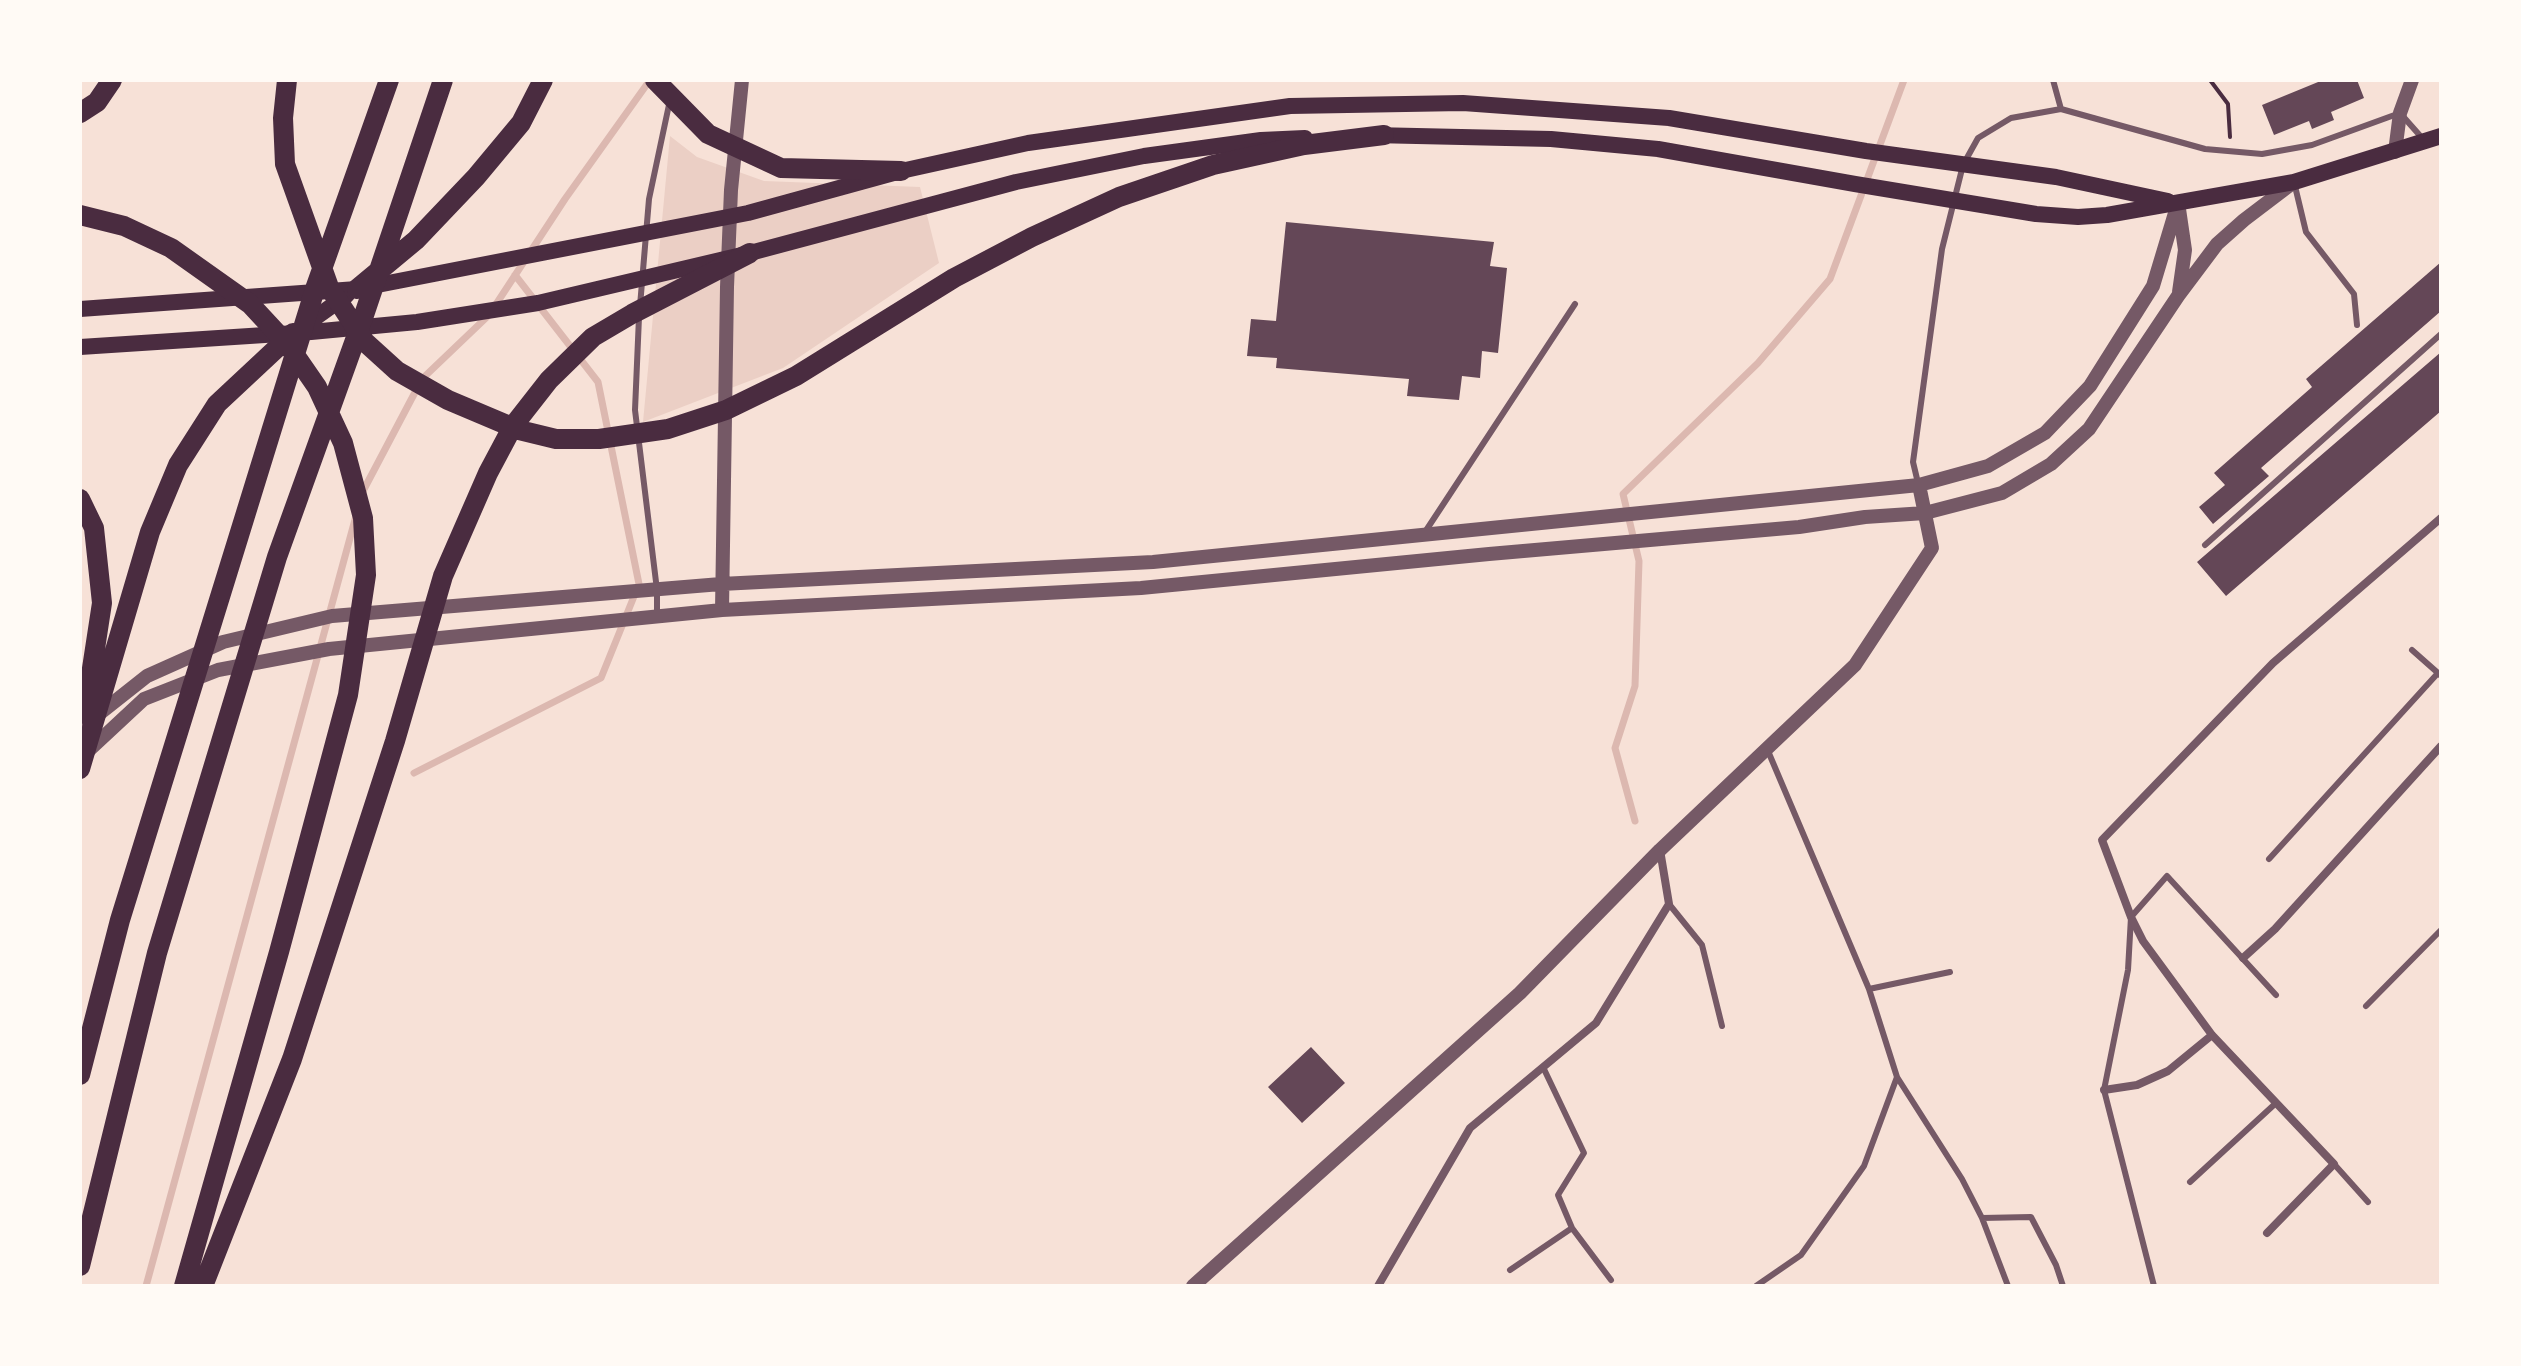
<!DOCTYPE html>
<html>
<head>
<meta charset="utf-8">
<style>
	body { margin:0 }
	#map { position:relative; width:2521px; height:1366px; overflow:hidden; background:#f7e1d7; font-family:"Fira Sans",sans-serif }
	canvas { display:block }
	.frame { position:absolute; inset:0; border:82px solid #fffaf5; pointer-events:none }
</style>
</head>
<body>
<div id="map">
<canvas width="2521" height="1366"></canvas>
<div class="frame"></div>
</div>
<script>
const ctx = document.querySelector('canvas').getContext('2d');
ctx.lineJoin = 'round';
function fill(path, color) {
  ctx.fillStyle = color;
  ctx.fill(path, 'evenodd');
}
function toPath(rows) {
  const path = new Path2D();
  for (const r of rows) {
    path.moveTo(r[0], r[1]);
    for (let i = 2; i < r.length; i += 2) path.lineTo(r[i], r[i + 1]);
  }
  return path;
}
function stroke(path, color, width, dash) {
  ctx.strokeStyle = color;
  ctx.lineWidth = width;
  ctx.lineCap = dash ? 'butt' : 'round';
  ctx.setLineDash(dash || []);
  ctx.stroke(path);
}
fill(toPath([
	[670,136,697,157,764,181,920,187,939,263,783,368,643,422]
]), '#ebcfc5');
stroke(toPath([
	[362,493,422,379,489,315,565,199,650,80],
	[414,773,601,678,639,584,598,382,515,275],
	[1635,821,1615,748,1635,686,1639,561,1623,494,1758,363,1830,279,1904,80],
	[146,1286,356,516]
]), '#dcb8b0', 7);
fill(toPath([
	[2323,80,2357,80,2364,98,2331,112,2334,120,2312,129,2309,121,2274,135,2262,105],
	[1286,222,1494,242,1490,266,1507,268,1498,353,1482,351,1480,378,1462,376,1459,400,1407,396,1409,379,1276,368,1277,358,1247,356,1251,319,1276,321],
	[2441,262,2441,311,2261,468,2269,476,2213,524,2199,507,2225,485,2214,473,2312,387,2306,379],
	[2441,352,2441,411,2226,596,2197,562],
	[1311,1047,1345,1083,1302,1123,1268,1087]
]), '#644757');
stroke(toPath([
	[2210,80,2228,104,2230,137]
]), '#4a2c40', 4);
stroke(toPath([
	[2053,80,2061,109],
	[2294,182,2306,232,2354,294,2357,325],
	[640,306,649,199,670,100],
	[639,317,635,410,657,590,657,616],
	[1918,483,1913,462,1942,249,1963,165,1978,138,2011,118,2061,109,2205,149,2262,154,2312,145,2400,113,2423,139],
	[1425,532,1575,304],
	[2205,545,2441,334],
	[2412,650,2438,673],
	[1768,751,1869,989,1897,1077,1962,1179,1982,1218,2031,1217,2056,1265,2063,1286],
	[2269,859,2438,673,2441,676],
	[1669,904,1702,945,1722,1026],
	[1869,989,1950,972],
	[2366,1006,2441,930],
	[1543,1067,1584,1153,1558,1195,1572,1228,1611,1280],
	[2334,1164,2368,1202],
	[2190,1182,2276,1103],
	[1982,1218,2008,1286],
	[1510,1270,1572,1228],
	[1756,1286,1801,1255,1864,1166,1897,1077],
	[2154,1286,2104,1090,2128,970,2131,917,2167,876,2276,995]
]), '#755966', 6);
stroke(toPath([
	[2243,958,2275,929,2441,746],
	[2104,1090,2137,1085,2168,1071,2212,1035],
	[2267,1233,2334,1164,2212,1035,2143,941,2131,917,2102,840,2273,663,2441,518],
	[1378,1286,1470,1128,1596,1023,1669,904,1660,850]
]), '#755966', 8);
stroke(toPath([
	[2395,152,2400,113,2412,80],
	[2179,292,2185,250,2179,209],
	[722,610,727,287,731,190,742,80],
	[80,729,147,676,223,642,332,616,721,584,1153,562,1919,485,1988,466,2045,433,2090,386,2153,286,2178,203],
	[86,753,144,699,218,670,329,649,722,610,1141,588,1489,554,1799,527,1865,517,1925,513,2002,493,2051,464,2089,429,2178,296,2217,244,2244,220,2294,182],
	[1193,1286,1520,993,1660,850,1855,665,1932,548,1919,485]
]), '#755966', 14);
stroke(toPath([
	[1372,135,1551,139,1658,149,1855,184,2036,214,2078,217,2107,215,2294,182,2441,136],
	[80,309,357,289,748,213,901,171,1028,143,1290,106,1463,103,1669,118,1866,151,2056,177,2168,201],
	[301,328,347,295],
	[80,347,311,332,417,322,538,303,750,253,1016,182,1144,156,1261,140,1305,138]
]), '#4a2c40', 16);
stroke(toPath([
	[287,80,283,118,285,164,329,287,365,342,397,371,448,400,519,430,556,439,599,439,668,429,726,410,796,376,954,278,1032,237,1119,197,1213,165,1304,145,1384,135],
	[655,80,708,134,781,168,901,171],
	[80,113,97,102,112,80],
	[80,215,124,226,171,248,250,304,288,345,317,387,343,443,363,518,366,575,348,695,279,952,184,1286],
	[357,289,416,240,476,177,521,123,543,80],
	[80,499,94,528,102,603,85,714],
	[80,769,150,532,178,465,217,404,293,333],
	[80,1075,120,920,245,516,316,286,389,80],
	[80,1266,157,953,277,557,363,318,443,80],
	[203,1286,292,1059,395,741,443,576,488,473,513,426,549,380,593,337,632,314,750,253]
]), '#4a2c40', 20);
</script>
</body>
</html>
